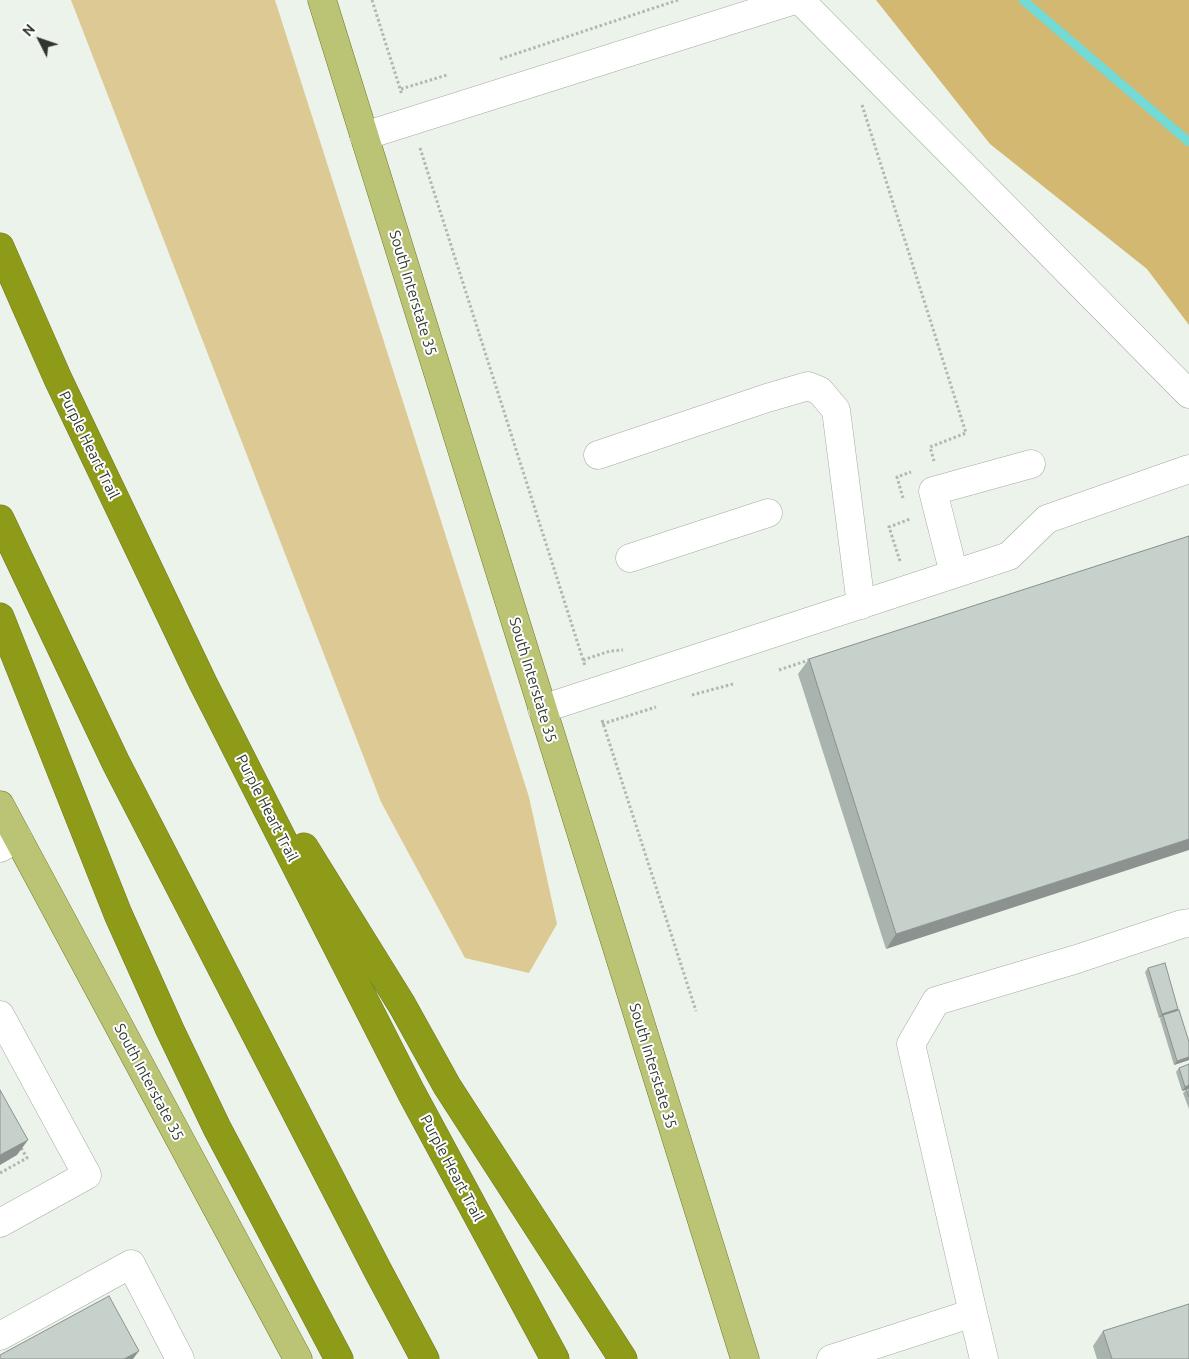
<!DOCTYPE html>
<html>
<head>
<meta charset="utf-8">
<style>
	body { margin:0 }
	#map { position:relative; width:1189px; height:1359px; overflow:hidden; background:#ecf3ea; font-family:Ubuntu,sans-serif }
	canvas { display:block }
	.north { position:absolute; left:15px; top:15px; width:50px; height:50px; -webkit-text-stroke:4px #fcfffb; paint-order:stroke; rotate:311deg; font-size:14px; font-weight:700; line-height:20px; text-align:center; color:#313430 }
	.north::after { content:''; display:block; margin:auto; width:18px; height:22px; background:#313430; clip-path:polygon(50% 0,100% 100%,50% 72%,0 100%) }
</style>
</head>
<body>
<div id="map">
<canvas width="1189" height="1359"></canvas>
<div class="north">N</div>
</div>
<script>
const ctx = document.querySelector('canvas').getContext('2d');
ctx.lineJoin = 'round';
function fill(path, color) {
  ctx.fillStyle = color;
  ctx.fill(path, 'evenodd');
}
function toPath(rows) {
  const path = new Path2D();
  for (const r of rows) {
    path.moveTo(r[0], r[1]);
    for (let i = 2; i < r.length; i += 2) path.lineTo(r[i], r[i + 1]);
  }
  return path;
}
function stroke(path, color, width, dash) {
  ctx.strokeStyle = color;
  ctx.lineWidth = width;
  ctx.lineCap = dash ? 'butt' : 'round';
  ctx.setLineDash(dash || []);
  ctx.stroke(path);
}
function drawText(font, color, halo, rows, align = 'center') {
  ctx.font = font + ' Ubuntu,sans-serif';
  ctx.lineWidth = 4;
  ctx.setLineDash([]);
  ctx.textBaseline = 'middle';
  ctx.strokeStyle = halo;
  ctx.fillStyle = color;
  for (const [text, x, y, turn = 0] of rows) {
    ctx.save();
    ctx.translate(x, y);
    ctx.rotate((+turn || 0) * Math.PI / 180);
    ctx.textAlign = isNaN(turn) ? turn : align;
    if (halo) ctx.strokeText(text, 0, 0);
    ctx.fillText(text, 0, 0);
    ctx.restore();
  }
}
fill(toPath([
	[71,0,275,0,529,797,557,924,529,973,465,958,381,802]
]), '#ddc993');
fill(toPath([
	[876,0,1189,0,1189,325,1147,269,990,144]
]), '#d2b870');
stroke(toPath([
	[1023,0,1189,142]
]), '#73dad6', 9);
const minor = toPath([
	[800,0,1189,394],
	[364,136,795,0],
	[598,455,767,398,808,386,820,391,836,410,861,605],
	[630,558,768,513],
	[954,574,933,491,1031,464],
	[542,709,1009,556,1047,519,1189,469],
	[0,848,18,838],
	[0,1015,87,1175,0,1223],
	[973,1313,911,1044,936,1001,1077,959,1182,924,1189,923],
	[0,1336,131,1264,180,1359],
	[831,1359,973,1313,984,1359]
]);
const major = toPath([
	[322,0,745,1359],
	[0,805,298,1359]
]);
const highway = toPath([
	[0,247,58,379,203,683,411,1092,555,1359],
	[0,519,116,763,377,1269,425,1359],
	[0,617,118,914,170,1030,217,1128,339,1359],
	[304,847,402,1005,447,1086,623,1359]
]);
stroke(minor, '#a3aaa2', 29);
stroke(major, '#6d7721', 29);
stroke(highway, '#6d7721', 29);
stroke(toPath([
	[372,0,402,95],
	[500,59,678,0],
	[401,89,447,75],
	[862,105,966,433,930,447,934,461],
	[420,148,585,666],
	[903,498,897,477,911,472],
	[900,561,889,527,910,519,910,518],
	[583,660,610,651,623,650],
	[779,670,812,659],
	[692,695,733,684],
	[602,720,696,1011],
	[602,724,656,707],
	[0,1173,27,1158,20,1146]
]), '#b2b7b0', 3, [2.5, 2.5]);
stroke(minor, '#fff', 28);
stroke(major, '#bbc375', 28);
stroke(highway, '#8e9b19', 28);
fill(toPath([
	[1189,536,886,949,798,674,809,659],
	[1148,968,1177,1011,1189,1042,1189,1060,1174,1065,1160,1019,1161,1017,1159,1018,1145,972],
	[1189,1064,1189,1109,1183,1093,1186,1090,1182,1091,1176,1072,1179,1068],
	[1103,1331,1189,1359,1097,1359,1093,1346]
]), '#aab4af');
fill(toPath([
	[1189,839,1189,850,886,949,896,934],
	[1178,1009,1176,1013,1163,1015,1161,1017,1159,1018,1162,1014],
	[1189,1057,1189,1060,1174,1065,1177,1061],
	[1189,1085,1189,1089,1182,1091,1185,1087],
	[28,1140,17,1155,0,1165,0,1155],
	[139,1351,133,1359,124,1359]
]), '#8b928f');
const building = toPath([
	[1189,536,1189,839,896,934,809,659,1189,536],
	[1165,963,1178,1009,1162,1014,1148,968,1165,963],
	[1179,1010,1189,1042,1189,1057,1177,1061,1163,1015,1179,1010],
	[1189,1064,1189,1085,1185,1087,1179,1068,1189,1064],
	[1189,1088,1189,1097,1186,1089,1189,1088],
	[0,1090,28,1140,0,1155,0,1090],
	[109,1296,139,1351,124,1359,0,1359,0,1355,109,1296],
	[1189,1304,1189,1359,1112,1359,1103,1331,1189,1304]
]);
fill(building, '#c6d1cc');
stroke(building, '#8b928f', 1);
drawText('15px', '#313430', '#fcfffb', [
	["South Interstate 35",413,293,73],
	["Purple Heart Trail",89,445,64],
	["South Interstate 35",533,680,73],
	["Purple Heart Trail",267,808,63],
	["South Interstate 35",653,1066,73],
	["South Interstate 35",149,1082,62],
	["Purple Heart Trail",452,1168,62]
]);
</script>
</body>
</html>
